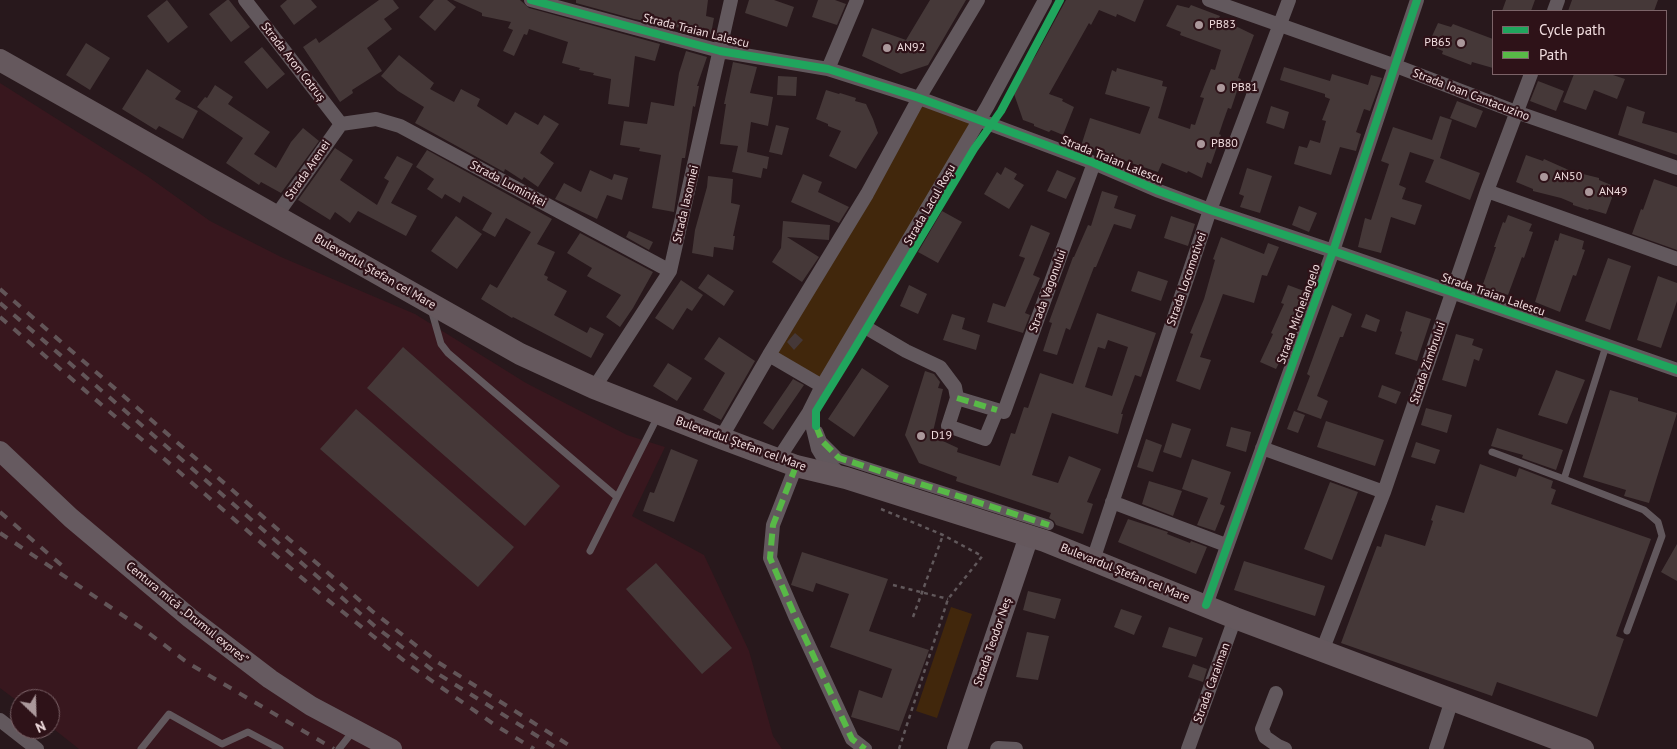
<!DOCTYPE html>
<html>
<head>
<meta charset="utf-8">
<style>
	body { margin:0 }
	#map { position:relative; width:1677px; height:749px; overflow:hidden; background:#28181c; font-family:"PT Sans",sans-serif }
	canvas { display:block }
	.legend { position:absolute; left:1492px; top:10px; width:175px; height:65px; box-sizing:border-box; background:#2e1218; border:1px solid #7c6368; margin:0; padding:6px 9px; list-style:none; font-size:15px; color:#f1dddf }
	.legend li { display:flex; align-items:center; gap:10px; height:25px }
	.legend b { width:25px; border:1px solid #7c6368 }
	.north { position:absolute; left:10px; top:689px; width:50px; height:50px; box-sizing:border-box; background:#2e1218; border:1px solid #7c6368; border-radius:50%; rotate:156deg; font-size:14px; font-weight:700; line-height:20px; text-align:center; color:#f1dddf }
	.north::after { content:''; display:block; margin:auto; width:18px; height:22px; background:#ab989b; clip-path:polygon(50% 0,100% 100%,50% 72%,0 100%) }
</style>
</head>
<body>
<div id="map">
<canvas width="1677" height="749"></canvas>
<ul class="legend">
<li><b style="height:6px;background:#20a55d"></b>Cycle path</li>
<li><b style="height:6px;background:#58b947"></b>Path</li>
</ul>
<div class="north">N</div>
</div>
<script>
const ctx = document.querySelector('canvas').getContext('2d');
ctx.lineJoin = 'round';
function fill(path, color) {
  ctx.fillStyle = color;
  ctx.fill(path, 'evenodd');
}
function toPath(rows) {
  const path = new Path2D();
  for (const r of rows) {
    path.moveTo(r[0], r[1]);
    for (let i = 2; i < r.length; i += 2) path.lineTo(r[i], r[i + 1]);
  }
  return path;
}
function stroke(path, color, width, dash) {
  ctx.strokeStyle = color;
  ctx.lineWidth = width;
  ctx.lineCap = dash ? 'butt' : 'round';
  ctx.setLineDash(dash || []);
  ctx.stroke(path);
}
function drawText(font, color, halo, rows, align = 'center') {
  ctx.font = font + ' "PT Sans",sans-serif';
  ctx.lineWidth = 4.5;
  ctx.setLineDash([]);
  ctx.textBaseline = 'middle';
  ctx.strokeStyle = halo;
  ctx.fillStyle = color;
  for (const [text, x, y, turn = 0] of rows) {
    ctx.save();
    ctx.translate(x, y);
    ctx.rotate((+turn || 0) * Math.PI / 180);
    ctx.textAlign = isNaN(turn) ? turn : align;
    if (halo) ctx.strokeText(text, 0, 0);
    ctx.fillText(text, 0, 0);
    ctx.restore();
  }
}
fill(toPath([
	[0,83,147,176,210,221,281,257,415,314,526,383,627,435,665,447,632,516,704,555,749,651,773,736,782,749,79,749,50,726,50,699,20,699,20,703,0,688]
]), '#38171e');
fill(toPath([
	[919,98,979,120,822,386,769,355],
	[951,607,972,614,937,718,916,711]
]), '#41270c');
fill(toPath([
	[167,0,188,27,168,43,147,16],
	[227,0,229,0,250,27,231,42,209,14],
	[287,0,311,0,317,7,294,25,280,6],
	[379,0,393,0,399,8,384,19,392,29,367,48,382,71,352,90,353,93,340,102,303,47,316,38,319,43],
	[434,0,447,0,456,7,435,31,419,17],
	[453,0,520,0,529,8,660,44,655,61,635,56,629,107,608,104,611,79,593,75,594,73,579,70,580,68,562,63,568,42,529,29,527,35,524,34,514,56,503,51,513,30,508,28,511,22,482,16,482,13],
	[576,0,708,0,706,16,714,18,711,34,634,19,576,3],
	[749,0,774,0,794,7,787,27,745,13],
	[818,0,835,0,846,4,837,25,812,17],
	[930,0,966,0,928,65,901,74,862,56,872,28,906,40],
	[1066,0,1144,0,1135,22,1117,14,1116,17,1099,10,1091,25,1089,23,1049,94,1063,99,1062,101,1074,107,1063,135,1051,130,1049,132,1034,126,1034,124,1023,120,1013,91,1036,55],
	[1506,0,1535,0,1531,11,1502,11],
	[1572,0,1658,0,1654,11,1568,11],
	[1177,5,1189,8,1191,5,1220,16,1219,18,1254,35,1238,78,1241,79,1231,109,1228,108,1223,122,1219,134,1221,135,1211,164,1207,162,1202,178,1188,171,1187,173,1162,163,1158,172,1081,146,1090,118,1140,134,1150,107,1105,94,1112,70,1116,72,1117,68,1163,81,1162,86,1167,87,1158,118,1190,129,1191,124,1195,125,1204,98,1200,97,1211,69,1215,70,1221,50,1180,35,1181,32,1166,26],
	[1438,23,1451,27,1453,24,1493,39,1493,68,1472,62,1471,65,1442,54,1443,51,1428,45],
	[86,43,110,58,90,90,66,75],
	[262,47,285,74,267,89,244,62],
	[686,51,707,57,697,86,699,86,695,107,693,106,685,158,682,158,674,212,652,208,661,155,639,151,640,148,620,145,624,121,647,124,651,102,674,106,679,73],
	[399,55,434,83,430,89,454,102,461,89,480,99,477,106,507,125,515,112,538,125,544,115,559,124,540,153,554,163,538,187,524,177,522,180,505,169,504,172,415,123,424,107,398,91,381,76],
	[733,62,757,67,750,93,773,97,768,126,751,122,747,152,769,157,767,169,763,168,761,178,732,172,738,146,720,144,726,104,724,104],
	[1284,67,1330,81,1332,74,1368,85,1371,75,1382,78,1370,111,1364,109,1356,132,1361,134,1356,151,1340,147,1331,175,1294,164,1299,146,1307,148,1310,140,1320,143,1326,121,1322,120,1330,99,1325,97,1325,94,1280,80],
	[147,69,181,91,175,99,198,111,183,139,159,126,156,130,122,109],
	[1574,74,1610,74,1625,79,1617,99,1594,90,1586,110,1563,102],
	[778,76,797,77,796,96,777,95],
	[1538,81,1564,91,1556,111,1530,101],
	[215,85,233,97,228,104,270,132,254,154,276,168,291,142,303,128,319,141,281,193,261,182,259,185,226,163,243,138,197,107,205,97,207,98],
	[826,90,839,94,840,93,856,98,855,101,866,104,873,119,878,133,856,169,829,156,841,131,828,126,828,124,816,119],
	[1457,101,1483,111,1476,128,1450,118],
	[1271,106,1289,112,1284,129,1266,123],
	[1627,106,1645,112,1642,123,1677,133,1677,155,1618,135],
	[1440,116,1452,120,1440,158,1480,173,1470,200,1425,182,1434,160,1410,152,1399,185,1406,188,1402,199,1422,205,1415,225,1391,217,1381,253,1358,247,1365,218,1371,220,1389,164,1381,161,1393,127,1432,140],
	[776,125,789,128,782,155,769,152],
	[335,148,353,160,340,180,377,205,389,181,384,178,397,156,413,164,391,203,417,216,406,236,358,211,350,223,335,212,330,220,298,200],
	[427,150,552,219,537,244,555,252,544,275,548,277,547,280,567,291,554,315,587,333,590,327,604,334,591,358,513,317,512,318,481,299,490,284,497,288,531,232,506,218,495,237,482,230,492,213,463,196,460,203,445,194,442,199,427,189,434,179,416,167],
	[1526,155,1543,161,1544,159,1571,171,1599,178,1599,180,1616,187,1606,214,1589,209,1588,210,1573,205,1573,203,1561,198,1533,191,1533,189,1516,182],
	[1005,167,1017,174,1014,179,1024,185,1009,209,984,194,997,172,1001,175],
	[1247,168,1272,176,1260,213,1240,207,1244,196,1239,194],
	[590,170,612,180,614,174,628,178,622,200,607,195,597,219,555,199,564,183,581,192],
	[1057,170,1076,178,1066,199,1047,191],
	[803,174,822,182,818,192,849,207,839,223,791,202],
	[708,176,733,179,731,203,740,205,733,236,735,236,733,250,714,247,713,257,692,253,695,230,707,187],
	[1654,179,1677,187,1677,250,1632,234,1641,209,1643,210],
	[1102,191,1118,196,1114,208,1136,215,1131,229,1114,224,1096,267,1094,267,1070,330,1066,328,1057,355,1043,351,1052,323,1049,322,1073,257,1074,257,1088,225,1091,226],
	[1299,206,1317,213,1309,232,1292,225],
	[942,211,962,222,938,263,918,252],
	[1508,215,1532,224,1529,231,1533,232,1524,258,1522,257,1508,295,1482,287,1496,247,1494,247,1503,222,1505,223],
	[456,216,482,234,457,269,431,251],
	[1171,216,1195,224,1188,246,1164,238],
	[783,221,830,225,829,240,787,237,819,257,802,282,772,262,781,248],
	[1031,225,1050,233,1033,275,1040,278,1025,313,1030,315,1023,333,987,322,993,303,1005,307,1025,258,1019,256],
	[629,231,653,242,649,250,626,237],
	[580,233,653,272,633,308,620,327,606,317,621,295,587,276,592,268,567,253],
	[1560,233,1584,241,1582,249,1585,250,1576,276,1573,275,1560,312,1535,302,1555,240,1558,241],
	[1221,237,1264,254,1268,243,1279,247,1267,276,1262,275,1254,303,1223,294,1200,357,1211,360,1200,390,1176,381,1193,334,1190,333,1204,299,1215,260,1213,259],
	[1608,258,1631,266,1610,330,1585,321],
	[1138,271,1168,281,1161,301,1131,291],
	[708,274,734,291,724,306,698,288],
	[1658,276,1677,283,1677,301,1661,348,1637,340],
	[681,280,703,295,692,311,687,308,673,330,655,318],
	[909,285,927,294,918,314,900,306],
	[1288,285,1304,291,1294,318,1281,349,1285,351,1276,369,1260,362,1273,334,1271,333,1284,304,1281,303],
	[1332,305,1352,314,1343,337,1340,337,1317,396,1328,401,1321,419,1297,410,1310,376,1307,374],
	[1406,311,1431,319,1417,361,1395,354,1402,332,1400,331],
	[1097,313,1156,333,1141,377,1135,375,1121,414,1123,414,1118,434,1052,413,1032,475,1058,483,1069,456,1101,469,1087,502,1093,504,1083,534,1056,525,1054,521,1049,518,1051,513,956,481,957,477,919,463,905,435,925,371,934,374,940,382,938,388,943,389,932,436,958,448,957,452,1000,466,1011,433,1015,434,1024,407,1028,408,1040,373,1073,384],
	[1108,340,1128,347,1112,396,1085,387,1098,347,1105,349],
	[952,314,965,318,962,329,980,335,976,350,943,340],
	[1366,314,1380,320,1376,332,1361,327],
	[795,333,803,340,794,350,787,342],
	[1456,334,1474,339,1472,345,1483,349,1479,361,1474,359,1466,387,1442,380],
	[719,337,755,361,721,420,703,410,725,373,704,359],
	[403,347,560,486,525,526,367,388],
	[668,363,692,378,677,401,653,386],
	[862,368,889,386,854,437,828,419],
	[1556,370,1585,380,1567,424,1538,415],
	[793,379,804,385,773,430,763,423],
	[1382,385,1401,392,1396,404,1378,397],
	[1610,390,1638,398,1638,401,1677,413,1649,503,1624,496,1626,490,1583,477],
	[1426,408,1452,415,1447,433,1421,425],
	[356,409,514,547,478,587,320,449],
	[1294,411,1305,415,1298,433,1287,429],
	[1326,421,1384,440,1375,466,1317,447],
	[1172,423,1191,429,1181,458,1163,452],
	[1231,427,1251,432,1246,452,1226,446],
	[1497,428,1563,450,1556,470,1522,458,1523,455,1491,446],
	[1146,439,1162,445,1153,472,1137,467],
	[1416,442,1440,450,1435,464,1411,457],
	[671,449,698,460,674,522,643,511,650,492,654,493],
	[1192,459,1231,472,1220,504,1225,506,1215,531,1197,525,1208,498,1182,489],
	[1480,464,1516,477,1519,468,1553,481,1551,488,1556,490,1551,504,1651,539,1616,636,1624,639,1597,717,1497,682,1492,696,1341,643,1377,546,1381,547,1385,534,1425,546,1433,521,1431,520,1436,505,1464,513],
	[1149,481,1182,491,1173,516,1142,504],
	[1330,482,1358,492,1332,560,1304,549],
	[1128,519,1168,532,1167,534,1190,543,1191,541,1207,547,1196,574,1118,542],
	[1677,544,1677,581,1661,572],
	[802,552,888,579,869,631,929,650,899,731,851,717,859,690,882,698,892,669,830,647,849,594,816,583,813,592,791,585],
	[1244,561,1325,586,1315,616,1234,590],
	[656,563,732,648,702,674,626,589],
	[1028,591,1061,599,1055,619,1023,610],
	[1121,609,1142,616,1134,635,1114,627],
	[1169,627,1203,638,1196,657,1162,647],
	[1027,632,1049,636,1038,680,1016,677],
	[1193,664,1207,669,1203,682,1188,677]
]), '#453838');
stroke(toPath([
	[881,509,943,535,982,556],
	[893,585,948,599],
	[913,617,943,535],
	[899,749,948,599,984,554]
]), '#61585b', 2.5, [4, 4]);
stroke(toPath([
	[431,309,441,344,448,353,617,497],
	[1606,346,1564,479,1644,510,1658,522,1662,536,1627,631],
	[1492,452,1564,479],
	[590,551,658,416],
	[141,749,169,714,222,744,248,732,280,749],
	[339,749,354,730]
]), '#62585d', 7);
stroke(toPath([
	[818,431,822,441,839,458,1049,525]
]), '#62585d', 10);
stroke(toPath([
	[245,0,341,124],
	[531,0,720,51,828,69,919,98,979,120,1094,163,1159,191,1210,210,1333,251,1677,370],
	[1209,0,1396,66,1516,112,1677,168],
	[1554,11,1558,0],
	[828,69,857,0],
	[341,124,376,119,400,126,670,271],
	[1487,191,1677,259],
	[276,216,341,124],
	[860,324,906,351,940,367,955,387,957,398,948,426,985,439,997,410,1004,412,1094,163],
	[769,355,822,386],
	[594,388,670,271,731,0],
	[957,398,997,410],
	[809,412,818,449,824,459,840,474],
	[721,438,769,355,867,194,919,98,978,0],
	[1262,448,1384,492],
	[779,458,809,412,822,386,987,107,1045,0],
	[796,466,773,525,770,558,795,616,852,739,865,749],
	[1112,502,1226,545],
	[1093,560,1210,210,1289,0],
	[1206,605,1333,251,1417,0],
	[1322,651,1384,492,1487,191,1531,74],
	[1276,693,1262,729,1265,737,1278,746,1285,749],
	[0,720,37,749],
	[997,749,998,748,1016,749],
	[1188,749,1235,618],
	[1436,749,1452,700]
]), '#62585d', 14);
stroke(toPath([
	[0,451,71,518,190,618,270,679,311,706,392,749],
	[957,749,1029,536]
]), '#665a60', 20);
stroke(toPath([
	[0,60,520,354,594,388,721,438,796,466,846,478,1045,541,1235,618,1583,749]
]), '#65585d', 22);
stroke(toPath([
	[0,289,372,611,436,661,575,749],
	[0,303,377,628,435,672,558,749],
	[0,317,324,597,412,667,495,725,534,749],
	[0,512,66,569],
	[0,533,146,631,188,663,334,749]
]), '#625558', 4, [9, 9]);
stroke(toPath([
	[957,398,997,410],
	[816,426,822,441,839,458,1049,525],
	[796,466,773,525,770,558,795,616,852,739,865,749]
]), '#58b947', 6, [12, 6]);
stroke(toPath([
	[531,0,720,51,828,69,919,98,979,120,1094,163,1159,191,1210,210,1333,251,1677,370],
	[816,426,816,411,853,351,974,149,1001,111,1060,0],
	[1206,605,1333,251,1417,0]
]), '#20a55d', 8);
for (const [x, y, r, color] of [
	[1199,25,5,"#ab989b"],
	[1461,43,5,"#ab989b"],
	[887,48,5,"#ab989b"],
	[1221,88,5,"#ab989b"],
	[1201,144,5,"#ab989b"],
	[1544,177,5,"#ab989b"],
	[1589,192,5,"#ab989b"],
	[921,436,5,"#ab989b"]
]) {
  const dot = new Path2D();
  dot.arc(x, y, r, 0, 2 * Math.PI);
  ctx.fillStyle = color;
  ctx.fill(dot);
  stroke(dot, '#2e1218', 2);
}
drawText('12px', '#f1dddf', '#2e1218', [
	["PB83",1209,25],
	["PB65",1451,43,"right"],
	["AN92",897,48],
	["PB81",1231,88],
	["PB80",1211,144],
	["AN50",1554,177],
	["AN49",1599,192],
	["D19",931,436]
], 'left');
drawText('12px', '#f1dddf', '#2e1218', [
	["Strada Traian Lalescu",696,31,14],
	["Strada Aron Cotruș",293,62,52],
	["Strada Ioan Cantacuzino",1471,95,21],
	["Strada Traian Lalescu",1112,160,22],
	["Strada Arenei",308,170,-55],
	["Strada Luminiței",508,184,28],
	["Strada Iasomiei",686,204,-77],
	["Strada Lacul Roșu",930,205,-60],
	["Bulevardul Ștefan cel Mare",375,272,30],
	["Strada Locomotivei",1187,279,-71],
	["Strada Vagonului",1048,291,-70],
	["Strada Traian Lalescu",1493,295,19],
	["Strada Michelangelo",1299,314,-70],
	["Strada Zimbrului",1428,363,-71],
	["Bulevardul Ștefan cel Mare",741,444,20],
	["Bulevardul Ștefan cel Mare",1125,573,22],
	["Centura mică „Drumul expres”",187,613,39],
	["Strada Teodor Neș",993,642,-71],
	["Strada Caraiman",1212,683,-70]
]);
</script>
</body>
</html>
